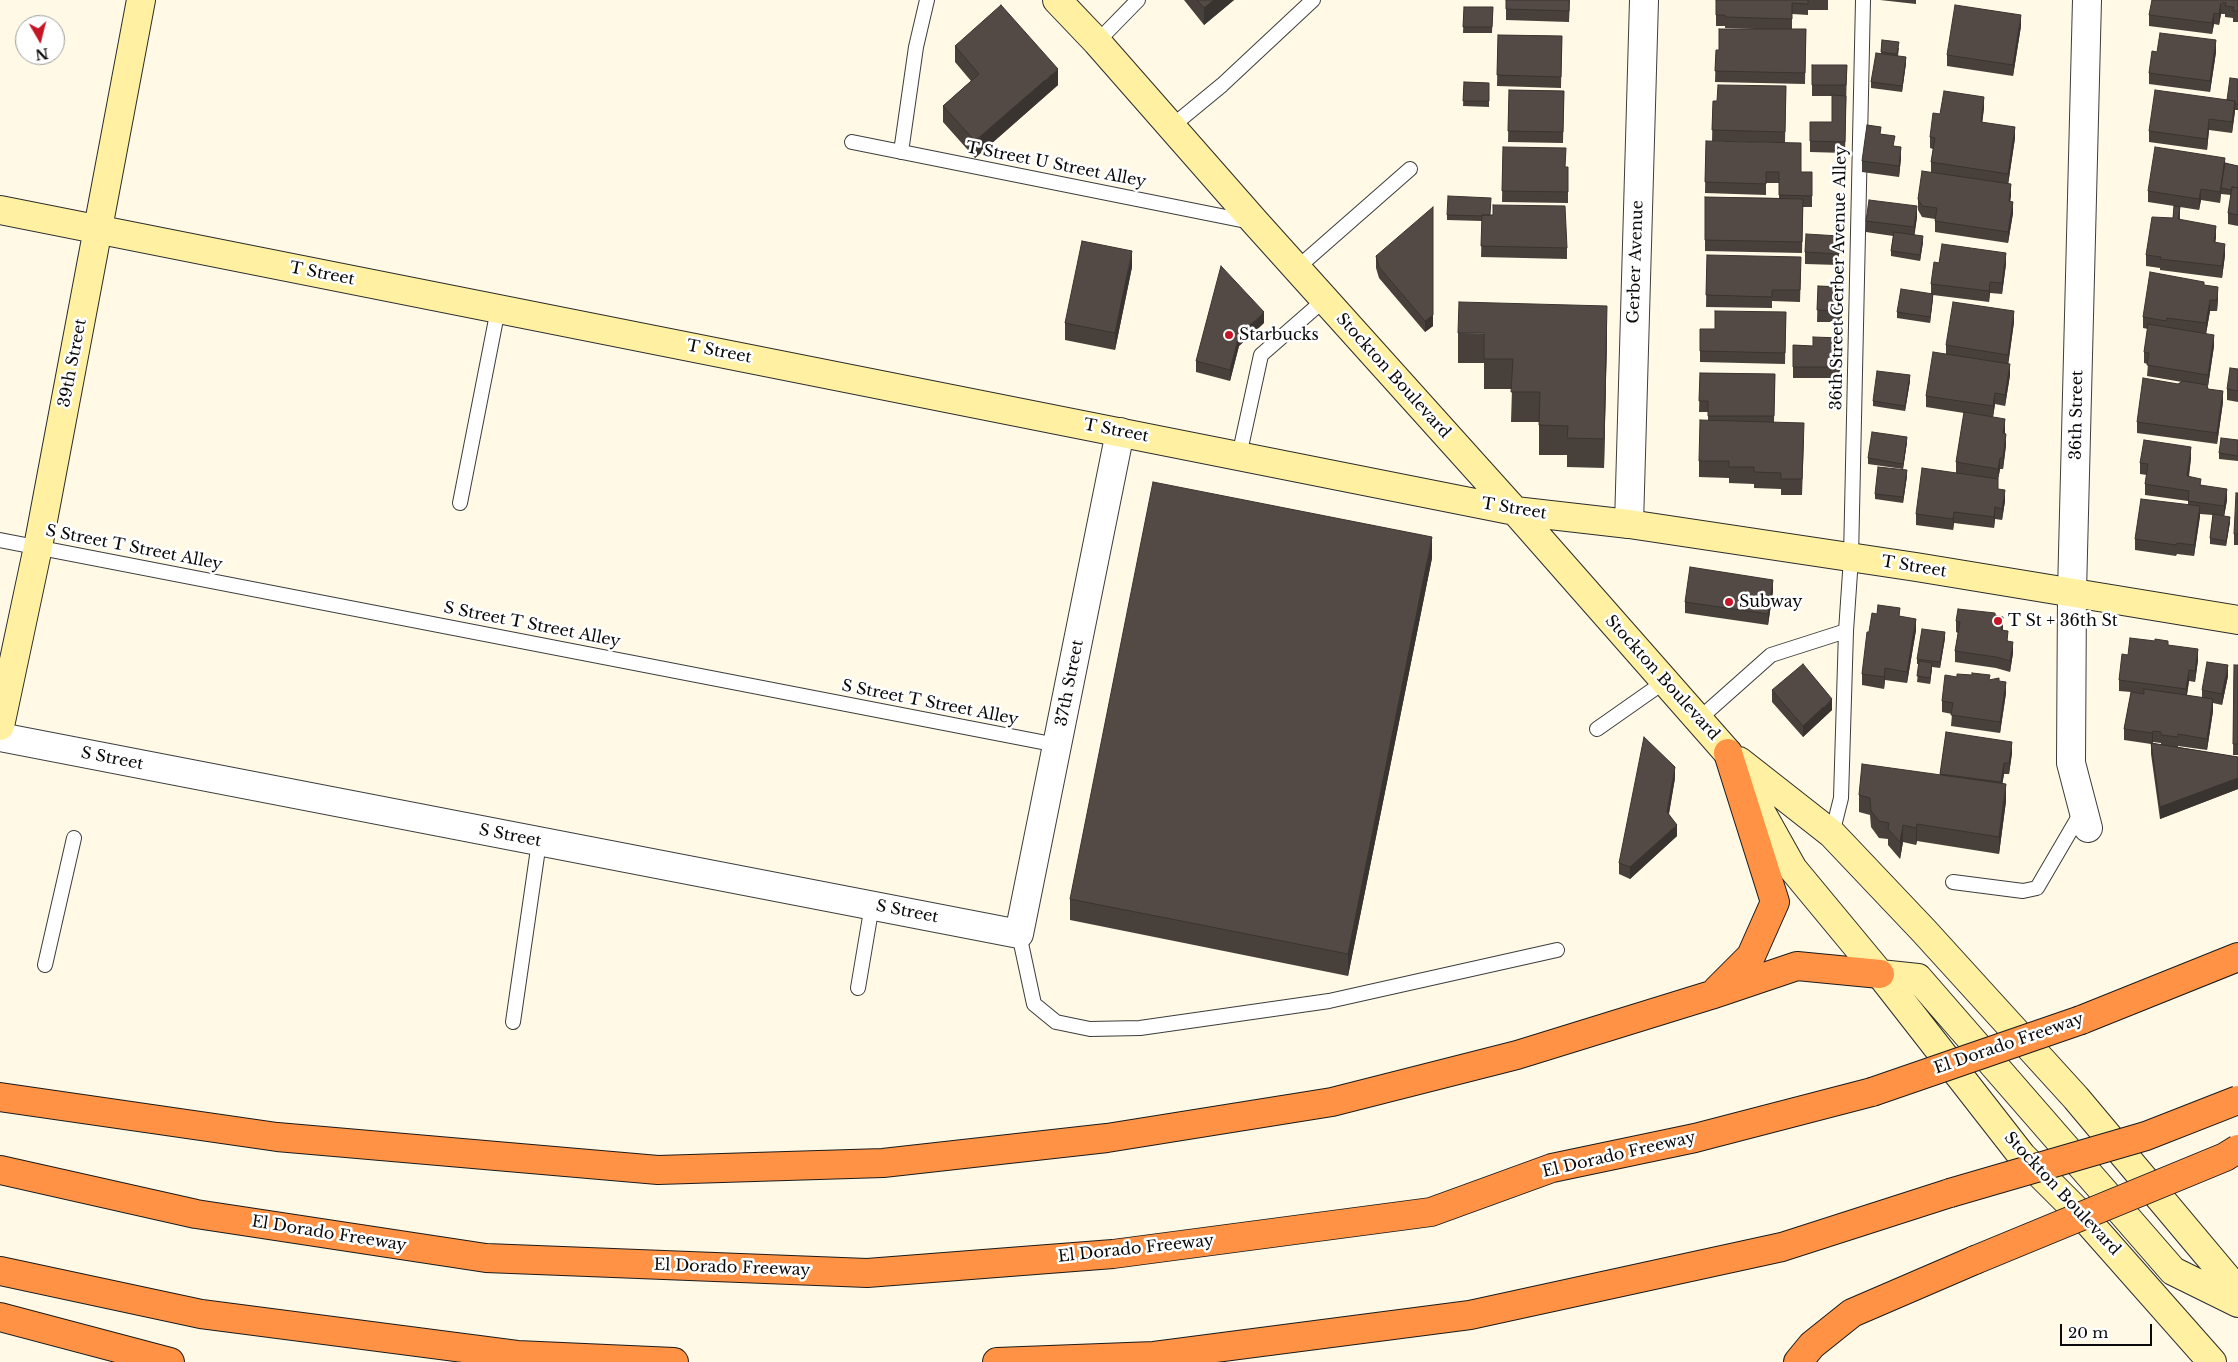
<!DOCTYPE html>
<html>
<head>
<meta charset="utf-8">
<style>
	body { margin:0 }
	#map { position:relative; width:2238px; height:1362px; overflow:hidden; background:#fff9e6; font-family:"Libre Baskerville",serif }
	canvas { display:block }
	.north { position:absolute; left:15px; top:15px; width:50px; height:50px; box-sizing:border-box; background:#fff; border:1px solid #9d9d9d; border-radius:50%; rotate:172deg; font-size:14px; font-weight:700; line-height:20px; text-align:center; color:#0a0a0a }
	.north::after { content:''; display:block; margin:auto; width:18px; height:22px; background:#c51626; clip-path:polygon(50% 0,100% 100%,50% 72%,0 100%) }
	.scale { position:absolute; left:2060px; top:1324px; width:92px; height:22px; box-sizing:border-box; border:2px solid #0a0a0a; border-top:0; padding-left:6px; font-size:15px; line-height:18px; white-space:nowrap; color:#0a0a0a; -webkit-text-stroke:4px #fff; paint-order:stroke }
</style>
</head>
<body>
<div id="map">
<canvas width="2238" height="1362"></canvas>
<div class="north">N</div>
<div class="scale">20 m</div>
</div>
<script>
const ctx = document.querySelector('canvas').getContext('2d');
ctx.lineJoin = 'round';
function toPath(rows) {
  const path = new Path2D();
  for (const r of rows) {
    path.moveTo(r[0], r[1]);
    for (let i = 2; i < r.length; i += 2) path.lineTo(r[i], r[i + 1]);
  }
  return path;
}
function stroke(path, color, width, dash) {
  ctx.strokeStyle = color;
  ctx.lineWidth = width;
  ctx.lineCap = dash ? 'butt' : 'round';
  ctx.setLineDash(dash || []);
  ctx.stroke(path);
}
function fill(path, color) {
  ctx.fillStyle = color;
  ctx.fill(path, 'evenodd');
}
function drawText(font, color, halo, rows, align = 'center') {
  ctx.font = font + ' "Libre Baskerville",serif';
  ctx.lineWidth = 5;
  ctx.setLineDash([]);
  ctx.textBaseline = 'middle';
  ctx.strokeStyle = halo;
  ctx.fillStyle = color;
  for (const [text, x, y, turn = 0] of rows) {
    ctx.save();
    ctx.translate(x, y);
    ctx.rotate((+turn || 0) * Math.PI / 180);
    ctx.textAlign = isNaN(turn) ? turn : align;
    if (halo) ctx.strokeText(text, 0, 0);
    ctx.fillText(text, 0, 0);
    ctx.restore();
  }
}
const lane = toPath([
	[1097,42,1138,0],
	[1171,127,1222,85,1313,0],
	[852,142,1251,222],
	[901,152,916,47,927,0],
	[1296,269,1410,169],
	[1239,456,1261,355,1324,300],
	[460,503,498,309],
	[0,540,1057,745],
	[1699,719,1771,655,1846,631],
	[1597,729,1664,682],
	[1832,834,1841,798,1846,631,1851,558,1863,0],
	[1953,882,2023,891,2037,888,2082,811],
	[1019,934,1034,1004,1056,1022,1090,1029,1140,1028,1329,1001,1557,950],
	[45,965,74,838],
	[858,988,872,905],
	[513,1022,539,842]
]);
const street = toPath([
	[2087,0,2072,592,2071,763,2088,828],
	[1629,524,1644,0],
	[0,737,1019,934,1120,432]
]);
const secondary = toPath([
	[1057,0,1097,42,1255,222,1515,511,1728,753,1793,869,1880,974,2022,1156,2090,1224,2212,1362],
	[0,210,1515,511,1629,524,1916,567,2238,620],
	[0,726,38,547,141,0],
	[1739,761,1832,834,1924,931,2076,1098,2238,1291],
	[1880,974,1918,978,2173,1271,2238,1303]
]);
const highway = toPath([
	[1717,990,1751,956,1775,902,1728,753],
	[2081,1020,2238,957],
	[0,1097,277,1137,658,1170,883,1163,1107,1138,1332,1102,1517,1055,1711,995,1797,966,1880,974],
	[0,1170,196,1214,486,1258,867,1273,1113,1254,1431,1212,1552,1168,1695,1138,1872,1092],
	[0,1271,201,1314,517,1355,674,1362],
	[0,1317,170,1362],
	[997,1362,1154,1356,1470,1315,1782,1247,1950,1193],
	[1798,1362,1812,1345,1852,1313,1975,1260]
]);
stroke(lane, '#3d3d3d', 16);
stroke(street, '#3d3d3d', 30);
stroke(secondary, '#2c2c2c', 30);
stroke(highway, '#1b1b1b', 30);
stroke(lane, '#fff', 14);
stroke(street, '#fff', 28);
stroke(secondary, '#fff1a1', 28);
stroke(highway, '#ff9244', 28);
const highwayBridge = toPath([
	[1872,1092,2081,1020],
	[1950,1193,2146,1136,2238,1100],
	[1975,1260,2225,1157,2238,1149]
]);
stroke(highwayBridge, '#1b1b1b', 30, []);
stroke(highwayBridge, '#ff9244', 28);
fill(toPath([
	[1184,0,1234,0,1204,25],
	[1506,0,1570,0,1569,22,1506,20],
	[1716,0,1828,0,1828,10,1808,10,1808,15,1792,14,1792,29,1806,29,1805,84,1715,82,1716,50,1719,50,1755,29,1725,28,1725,26,1716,26],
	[1880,0,1916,0,1916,4],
	[2238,0,2238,22,2233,22,2233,18,2225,17,2225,14,2221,14,2219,25,2214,24,2212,34,2149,26,2149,15],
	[1464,7,1493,7,1492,33,1463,33],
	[2021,26,2013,76,1947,66,1947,55],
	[1498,35,1562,36,1561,88,1497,86],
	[1882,40,1899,48,1898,56,1906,63,1902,92,1871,88,1871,82,1881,54],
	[955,46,1058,85,975,158,943,122,943,106,971,81,955,62],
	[2157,52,2216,52,2210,92,2149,84,2149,73],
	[1812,65,1847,65,1845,153,1810,152,1810,122,1832,122,1832,96,1812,96],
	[2238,79,2238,110,2235,110,2232,133,2209,130,2207,150,2149,142,2149,131,2227,100],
	[1464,82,1489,83,1489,107,1463,106],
	[1786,86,1785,143,1712,141,1713,101,1717,101],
	[1509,90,1564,91,1563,143,1508,142],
	[1984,108,1982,122,2015,138,2008,184,2011,195,2010,201,2013,213,2008,243,1935,232,1935,219,1922,217,1918,210,1918,199,1931,173,1931,162,1933,149,1930,148,1930,137,1940,114],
	[1881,134,1895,147,1901,158,1899,177,1862,172,1862,161],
	[1706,141,1801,172,1812,172,1812,207,1803,207,1802,253,1705,251,1705,197,1779,198,1779,183,1766,183,1766,195,1705,193],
	[1503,147,1565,167,1568,167,1568,203,1502,202],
	[2225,163,2238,166,2238,226,2228,224,2228,213,2231,195,2221,194,2220,203,2201,200,2199,210,2180,207,2180,219,2216,237,2215,242,2225,255,2222,278,2160,270,2160,268,2146,266,2146,255,2173,218,2174,206,2148,202,2148,191],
	[1447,215,1490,215,1567,248,1567,259,1481,257,1482,221,1447,220],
	[1917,217,1914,235,1923,242,1920,261,1891,256,1891,251,1893,236,1866,232,1866,221],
	[1839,247,1839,265,1805,264,1805,252],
	[1707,255,1801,268,1800,302,1772,301,1772,308,1706,307],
	[1376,256,1433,326,1425,332,1379,278,1376,268],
	[1939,263,2006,264,2002,294,1990,293,1989,302,1933,295,1930,323,1897,318,1897,312,1931,294,1931,284],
	[1132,267,1115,350,1065,340,1065,323],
	[2204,285,2218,298,2217,311,2210,311,2206,334,2214,346,2208,386,2207,385,2208,389,2223,402,2217,444,2137,433,2137,422,2178,384,2182,382,2147,376,2148,364,2144,363,2144,352,2148,329,2143,328,2143,317],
	[1818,286,1842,287,1842,322,1817,322],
	[1786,312,1785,364,1700,362,1700,329,1715,329],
	[2014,322,2008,364,2010,375,2005,406,1995,404,1993,417,2005,430,2005,434,2006,445,2003,469,2000,469,1998,480,1998,489,2005,501,2002,520,1995,519,1994,528,1954,523,1953,530,1916,525,1916,514,1956,473,1956,462,1964,413,1926,407,1926,396,1946,354,1946,345],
	[1264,323,1239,346,1230,381,1196,372,1196,361],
	[1458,333,1607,335,1604,468,1567,467,1567,455,1539,455,1539,422,1511,422,1512,389,1484,389,1484,363,1458,363],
	[1841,338,1840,378,1793,378,1793,345,1813,346],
	[2238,369,2238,402,2227,400,2227,389],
	[1700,373,1775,374,1774,422,1804,439,1802,495,1781,495,1781,489,1754,488,1754,484,1729,483,1729,478,1699,477,1699,461,1708,421,1708,412,1699,412],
	[1910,381,1905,411,1873,406,1873,401],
	[2238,440,2238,461,2219,459,2219,453],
	[1907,442,1903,469,1868,464,1868,458],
	[2191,458,2189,477,2201,485,2227,500,2224,516,2230,522,2226,546,2210,544,2210,538,2213,515,2200,514,2194,556,2177,554,2176,556,2135,550,2135,539,2188,505,2188,501,2145,495,2145,484,2147,475,2140,474,2140,463],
	[1907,476,1903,503,1875,499,1875,494],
	[2238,493,2238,545,2234,545,2234,534],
	[1432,558,1348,976,1070,920,1070,899],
	[1773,591,1768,625,1685,613,1685,602],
	[1995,615,2003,628,2003,630,2013,653,2010,672,1996,668,1955,662,1955,651,1958,633,1956,632,1956,621],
	[1900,616,1916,630,1907,683,1885,680,1884,689,1862,685,1862,674,1869,632],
	[1945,638,1940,668,1932,667,1930,684,1917,682,1919,664,1917,664,1917,659],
	[2168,645,2198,660,2195,682,2189,681,2187,695,2202,698,2202,690,2228,676,2222,705,2213,703,2213,711,2207,750,2178,746,2178,747,2238,757,2238,789,2160,819,2151,754,2151,744,2124,740,2124,729,2131,692,2119,691,2119,680,2128,655],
	[2153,742,2161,743,2161,745,2153,743],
	[2234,665,2238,665,2238,755,2233,755],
	[1957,677,1990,680,1999,681,2006,693,2000,733,1951,726,1952,714,1942,712,1942,701],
	[1772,690,1832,710,1803,737,1772,702],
	[1946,732,2012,753,2009,774,2004,774,2002,784,2006,801,1999,854,1917,841,1916,845,1903,842,1900,859,1888,845,1888,839,1879,838,1871,827,1870,815,1859,812,1859,795,1940,775],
	[1675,778,1669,814,1677,836,1630,879,1619,874,1619,863]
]), '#47403b');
fill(toPath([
	[1214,0,1234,0,1204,25,1204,8],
	[2221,2,2221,14,2219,25,2219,14],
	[2214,13,2214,24,2212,34,2212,23],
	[2021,15,2021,26,2013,76,2013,65],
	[2216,40,2216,52,2210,92,2210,81],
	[1906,57,1906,63,1902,92,1902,86],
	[1058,69,1058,85,975,158,975,141],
	[1984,97,1984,108,1981,133,1981,122],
	[2235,101,2235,112,2232,133,2232,122],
	[2209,119,2209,130,2207,150,2207,139],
	[2015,127,2015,138,2008,185,2008,174],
	[1901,147,1901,158,1899,177,1899,166],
	[2225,158,2225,169,2221,188,2220,203,2220,192],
	[2011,184,2011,195,2009,212,2009,201],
	[2201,189,2201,200,2199,210,2199,199],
	[2013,202,2013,213,2008,243,2008,232],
	[1917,206,1917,217,1914,239,1914,227],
	[1433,207,1433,326,1425,332,1425,321],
	[2216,226,2216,237,2214,253,2214,242],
	[1923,236,1923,242,1920,261,1920,255],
	[2225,244,2225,255,2222,278,2222,266],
	[1132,251,1132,267,1115,350,1115,333],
	[2006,253,2006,264,2002,294,2002,283],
	[1990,282,1990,293,1989,302,1989,291],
	[2218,287,2218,298,2217,311,2217,300],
	[1933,294,1933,299,1930,323,1930,317],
	[2210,300,2210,311,2206,334,2206,323],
	[1607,306,1607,335,1604,468,1604,439],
	[2014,311,2014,322,2008,366,2008,355],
	[1264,312,1264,323,1239,346,1230,381,1230,370,1239,335],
	[2214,335,2214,346,2208,386,2208,375],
	[2010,364,2010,375,2005,406,2005,395],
	[1910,375,1910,381,1905,411,1905,406],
	[2223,391,2223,402,2217,444,2217,433],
	[1995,393,1995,404,1993,417,1993,406],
	[2005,419,2005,430,2003,444,2003,433],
	[2006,434,2006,445,2003,469,2003,458],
	[1907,437,1907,442,1903,469,1903,464],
	[2191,447,2191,458,2187,487,2187,476],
	[2000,458,2000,469,1998,480,1998,469],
	[1907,470,1907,476,1903,503,1903,497],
	[2227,489,2227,500,2224,517,2224,506],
	[2005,490,2005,501,2002,520,2002,509],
	[2200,506,2200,517,2194,556,2194,545],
	[1995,507,1995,519,1994,528,1994,517],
	[1954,512,1954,523,1953,530,1953,519],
	[2230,517,2230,522,2226,546,2226,541],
	[1432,537,1432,558,1348,976,1348,954],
	[1773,580,1773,591,1768,625,1768,614],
	[2003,617,2003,628,2001,641,2001,630],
	[1916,619,1916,630,1907,683,1907,672],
	[1945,632,1945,638,1940,668,1940,662],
	[2013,642,2013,653,2010,672,2010,661],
	[2198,649,2198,660,2195,682,2195,671],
	[1932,663,1932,669,1930,684,1930,678],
	[2228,665,2228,676,2222,705,2222,694],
	[1885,668,1885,680,1884,689,1884,677],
	[2189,670,2189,681,2186,700,2186,689],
	[2006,682,2006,693,2000,733,2000,722],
	[1832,699,1832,710,1803,737,1803,726],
	[2213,699,2213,711,2207,750,2207,739],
	[2153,731,2153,742,2152,744,2152,733],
	[2012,742,2012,753,2009,774,2009,763],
	[2004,763,2004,774,2001,793,2001,782],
	[1675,767,1675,778,1667,824,1667,812],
	[2238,778,2238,789,2160,819,2160,807],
	[2006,784,2006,801,1999,854,1999,837],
	[1917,824,1917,841,1916,845,1916,828],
	[1677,825,1677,836,1630,879,1630,867],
	[1903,825,1903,842,1900,859,1900,842]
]), '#3a3430');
const building = toPath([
	[1197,0,1214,0,1204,8,1197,0],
	[1506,0,1569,0,1569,11,1506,9,1506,0],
	[1716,0,1808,0,1808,4,1792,3,1792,19,1725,17,1725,15,1716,15,1716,0],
	[2152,0,2238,0,2238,11,2233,11,2234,7,2225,6,2226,3,2221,2,2219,14,2214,13,2212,23,2149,15,2152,0],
	[1001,5,1058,69,975,141,943,106,979,74,955,46,1001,5],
	[1955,5,2021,15,2013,65,1947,55,1955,5],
	[1464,7,1493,7,1492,27,1463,27,1464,7],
	[1719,29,1806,29,1805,73,1715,71,1716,50,1719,50,1719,29],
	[2160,33,2216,40,2210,81,2149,73,2152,51,2157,52,2160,33],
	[1498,35,1562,36,1561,77,1497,75,1498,35],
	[1882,40,1899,42,1897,54,1881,52,1882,40],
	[1876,53,1906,57,1902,86,1871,82,1876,53],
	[1812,65,1847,65,1846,85,1812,85,1812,65],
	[2230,78,2238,79,2238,104,2235,104,2235,101,2227,100,2230,78],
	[1464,82,1489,83,1489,101,1463,101,1464,82],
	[1718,85,1786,86,1785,132,1712,130,1713,101,1717,101,1718,85],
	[1509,90,1564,91,1563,132,1508,131,1509,90],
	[2155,90,2235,101,2232,122,2209,119,2207,139,2149,131,2155,90],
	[1944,91,1984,97,1981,122,2015,127,2008,174,1931,162,1935,138,1930,137,1933,113,1940,114,1944,91],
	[1832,95,1846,96,1845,142,1810,141,1810,122,1832,122,1832,95],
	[1867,125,1881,127,1880,134,1895,136,1893,146,1901,147,1899,166,1862,161,1867,125],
	[1706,141,1801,143,1801,172,1812,172,1812,196,1779,195,1779,172,1766,172,1766,184,1705,182,1706,141],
	[1503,147,1566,148,1565,167,1568,167,1568,192,1502,191,1503,147],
	[2155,147,2225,158,2220,192,2201,189,2199,199,2148,191,2155,147],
	[2225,163,2238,166,2238,188,2232,187,2232,190,2221,188,2225,163],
	[1922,171,2011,184,2009,201,2013,202,2008,232,1935,221,1937,208,1922,206,1918,199,1922,171],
	[2232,187,2238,188,2238,215,2228,213,2232,187],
	[1448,196,1491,198,1490,215,1482,215,1482,216,1447,215,1448,196],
	[1705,197,1803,199,1802,242,1705,240,1705,197],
	[1869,200,1917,206,1914,227,1866,221,1869,200],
	[1493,205,1565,206,1567,248,1481,246,1482,215,1493,215,1493,205],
	[2174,206,2180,207,2178,219,2216,226,2214,242,2225,244,2222,266,2160,259,2161,257,2146,255,2152,217,2173,218,2174,206],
	[1433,207,1433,315,1425,321,1379,267,1376,256,1433,207],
	[1894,232,1923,236,1920,255,1891,251,1894,232],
	[1806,234,1839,236,1839,254,1805,252,1806,234],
	[1082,241,1132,251,1115,333,1065,323,1082,241],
	[1942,244,2006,253,2002,283,1990,282,1989,291,1931,284,1934,262,1939,263,1942,244],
	[1707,255,1801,257,1800,290,1772,290,1772,297,1706,295,1707,255],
	[1221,266,1264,312,1239,335,1230,370,1196,361,1221,266],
	[2150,272,2204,282,2204,285,2218,287,2217,300,2210,300,2206,323,2167,318,2166,321,2143,317,2150,272],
	[1818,286,1842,287,1842,311,1817,310,1818,286],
	[1901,289,1933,294,1930,317,1897,312,1901,289],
	[1459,302,1607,306,1604,439,1567,438,1568,426,1539,425,1540,392,1511,392,1513,359,1484,359,1484,333,1458,333,1459,302],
	[1953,302,2014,311,2008,355,1946,345,1953,302],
	[1715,311,1786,312,1785,353,1700,351,1700,329,1715,329,1715,311],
	[2148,324,2214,335,2208,375,2147,365,2149,353,2144,352,2148,324],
	[1813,337,1841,338,1840,367,1793,367,1793,345,1813,346,1813,337],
	[1933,352,2010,364,2005,395,1995,393,1993,406,1926,396,1933,352],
	[2230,368,2238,369,2238,391,2227,389,2230,368],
	[1877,371,1910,375,1905,406,1873,401,1877,371],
	[1700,373,1775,374,1774,416,1708,416,1708,401,1699,401,1700,373],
	[2143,378,2178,384,2183,381,2207,385,2208,389,2223,391,2217,433,2137,422,2143,378],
	[1964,412,2005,419,2003,433,2006,434,2003,458,2000,458,1998,469,1956,462,1964,412],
	[1700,420,1804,423,1802,479,1781,479,1781,473,1754,472,1754,467,1729,467,1729,461,1699,461,1700,420],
	[1872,432,1907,437,1903,464,1868,458,1872,432],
	[2221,438,2238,440,2238,456,2219,453,2221,438],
	[2144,440,2191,447,2187,476,2201,479,2200,485,2227,489,2224,506,2188,501,2189,491,2145,484,2148,464,2140,463,2144,440],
	[1878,467,1907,470,1903,497,1875,494,1878,467],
	[1922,468,1998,479,1998,489,2005,490,2002,509,1995,507,1994,517,1954,512,1953,519,1916,514,1922,468],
	[1153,482,1432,537,1348,954,1070,899,1153,482],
	[2236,493,2238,493,2238,534,2234,534,2236,493],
	[2141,499,2200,506,2194,545,2177,543,2176,545,2135,539,2141,499],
	[2213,514,2230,517,2226,541,2210,538,2213,514],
	[1690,567,1773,580,1768,614,1685,602,1690,567],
	[1878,605,1900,608,1899,616,1916,619,1907,672,1885,668,1884,677,1862,674,1867,632,1869,632,1872,613,1877,614,1878,605],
	[1958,609,1995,613,1995,615,2003,617,2001,630,2008,631,2007,641,2013,642,2010,661,1996,657,1955,651,1960,622,1956,621,1958,609],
	[1922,629,1945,632,1940,662,1917,659,1922,629],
	[2130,638,2155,641,2155,639,2168,641,2168,645,2198,649,2195,671,2189,670,2186,689,2119,680,2122,654,2128,655,2130,638],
	[1919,661,1932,663,1930,678,1917,676,1919,661],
	[2207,662,2228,665,2222,694,2202,690,2207,662],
	[1803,664,1832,699,1803,726,1772,690,1803,664],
	[2234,665,2238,665,2238,744,2233,744,2234,665],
	[1972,673,1990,675,1989,680,1999,678,1999,681,2006,682,2000,722,1951,715,1953,703,1942,701,1945,675,1957,677,1957,674,1972,675,1972,673],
	[2144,689,2213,699,2207,739,2178,734,2178,737,2161,735,2161,732,2153,731,2152,733,2124,729,2131,692,2144,694,2144,689],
	[1946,732,2012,742,2009,763,2004,763,2001,782,1940,774,1946,732],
	[1644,737,1675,767,1667,812,1677,825,1630,867,1619,863,1644,737],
	[2151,743,2238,757,2238,778,2160,807,2151,743],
	[1862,764,2006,784,1999,837,1917,824,1916,828,1903,825,1900,842,1888,829,1889,823,1879,821,1871,811,1870,798,1859,795,1862,764]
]);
fill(building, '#534a45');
stroke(building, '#3a3430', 1);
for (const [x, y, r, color] of [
	[1229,335,5,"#c51626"],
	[1729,602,5,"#c51626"],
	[1998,621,5,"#c51626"]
]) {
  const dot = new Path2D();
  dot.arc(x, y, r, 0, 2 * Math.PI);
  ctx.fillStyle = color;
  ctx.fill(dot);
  stroke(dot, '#fff', 2);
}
drawText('16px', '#0a0a0a', '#fff', [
	["T Street U Street Alley",1056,165,11],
	["Gerber Avenue",1636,262,-88],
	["T Street",322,274,11],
	["36th Street Gerber Avenue Alley",1839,278,-89],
	["T Street",719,352,11],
	["39th Street",73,363,-79],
	["Stockton Boulevard",1393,376,48],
	["36th Street",2077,415,-89],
	["T Street",1116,431,11],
	["T Street",1514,509,9],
	["S Street T Street Alley",134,548,11],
	["T Street",1914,567,9],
	["S Street T Street Alley",532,625,11],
	["Stockton Boulevard",1662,678,48],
	["37th Street",1070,683,-79],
	["S Street T Street Alley",930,703,11],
	["S Street",112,759,11],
	["S Street",510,836,11],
	["S Street",907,912,11],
	["El Dorado Freeway",2009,1044,-19],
	["El Dorado Freeway",1619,1155,-13],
	["Stockton Boulevard",2062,1194,47],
	["El Dorado Freeway",329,1234,9],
	["El Dorado Freeway",1136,1249,-6],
	["El Dorado Freeway",732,1268,2]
]);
drawText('16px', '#0a0a0a', '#fff', [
	["Starbucks",1239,335],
	["Subway",1739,602],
	["T St + 36th St",2008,621]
], 'left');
</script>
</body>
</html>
